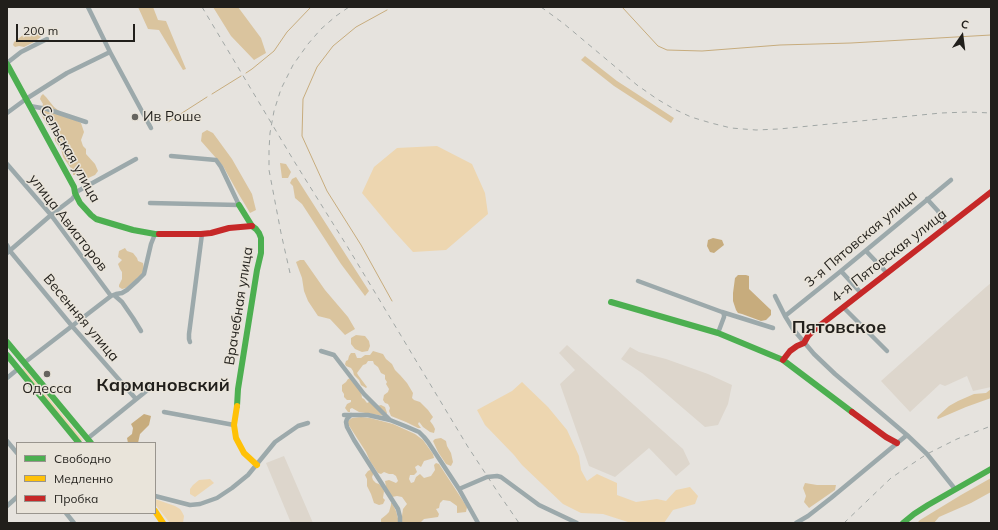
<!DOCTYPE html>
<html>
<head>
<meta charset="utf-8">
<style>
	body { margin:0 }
	#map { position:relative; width:998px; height:530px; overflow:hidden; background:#e6e3de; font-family:Mulish,sans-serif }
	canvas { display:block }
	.frame { position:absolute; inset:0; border:8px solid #211f1b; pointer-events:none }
	.legend { position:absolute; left:16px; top:442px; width:140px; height:72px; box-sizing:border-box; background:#e9e4da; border:1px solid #99958e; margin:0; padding:5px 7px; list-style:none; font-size:12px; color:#211f1b }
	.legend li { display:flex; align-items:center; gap:8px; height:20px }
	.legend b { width:20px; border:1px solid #99958e }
	.north { position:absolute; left:942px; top:16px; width:40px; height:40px; -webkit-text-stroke:3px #e9e4da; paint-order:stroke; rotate:14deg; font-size:11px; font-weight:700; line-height:16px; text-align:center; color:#211f1b }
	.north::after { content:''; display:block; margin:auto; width:14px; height:18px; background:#211f1b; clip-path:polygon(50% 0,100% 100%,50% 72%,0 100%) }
	.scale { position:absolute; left:16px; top:24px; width:119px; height:18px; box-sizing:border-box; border:2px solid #211f1b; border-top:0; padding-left:5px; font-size:12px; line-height:14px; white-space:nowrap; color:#211f1b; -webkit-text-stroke:3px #e9e4da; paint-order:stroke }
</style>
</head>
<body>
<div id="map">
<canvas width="998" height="530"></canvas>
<div class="frame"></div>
<ul class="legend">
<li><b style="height:5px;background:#4caf50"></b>Свободно</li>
<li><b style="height:5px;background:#ffc107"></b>Медленно</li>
<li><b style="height:5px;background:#c62828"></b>Пробка</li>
</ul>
<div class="north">С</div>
<div class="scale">200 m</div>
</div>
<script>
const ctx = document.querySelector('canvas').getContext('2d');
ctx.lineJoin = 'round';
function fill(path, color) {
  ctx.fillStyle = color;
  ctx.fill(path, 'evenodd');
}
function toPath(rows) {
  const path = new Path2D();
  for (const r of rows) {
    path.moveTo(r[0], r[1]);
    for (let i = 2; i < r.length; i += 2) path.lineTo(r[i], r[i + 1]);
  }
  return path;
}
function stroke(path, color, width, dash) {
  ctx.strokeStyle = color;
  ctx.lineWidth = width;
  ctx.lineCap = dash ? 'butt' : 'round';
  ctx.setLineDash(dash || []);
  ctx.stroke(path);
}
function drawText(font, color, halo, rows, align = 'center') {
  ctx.font = font + ' Mulish,sans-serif';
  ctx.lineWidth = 3;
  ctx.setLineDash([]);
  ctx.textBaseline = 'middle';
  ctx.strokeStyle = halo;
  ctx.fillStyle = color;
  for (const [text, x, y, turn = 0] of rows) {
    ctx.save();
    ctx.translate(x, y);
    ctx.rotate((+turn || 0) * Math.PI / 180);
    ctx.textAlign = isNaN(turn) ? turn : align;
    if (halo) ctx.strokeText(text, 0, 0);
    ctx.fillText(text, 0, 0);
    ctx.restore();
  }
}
fill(toPath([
	[991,283,991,387,973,391,967,376,945,386,940,384,910,412,881,381,986,287],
	[567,345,683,449,690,464,676,476,649,448,615,477,589,466,560,384,575,370,559,353],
	[630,347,639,352,666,359,708,374,732,385,728,404,718,425,705,427,642,373,621,359],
	[284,456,313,523,291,523,266,463]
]), '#ddd6cc');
fill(toPath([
	[437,146,472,164,485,193,488,214,446,250,413,252,392,229,362,193,374,167,397,148],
	[23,368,25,369,82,439,83,441,80,440,23,370],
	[522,382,548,407,567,430,579,456,581,470,587,481,597,474,617,483,617,495,636,502,657,499,666,501,676,490,690,487,698,496,695,504,673,510,664,523,631,523,603,514,581,513,563,504,522,465,514,455,485,425,477,410,512,391],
	[210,479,214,483,195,497,190,494,190,489,193,485,199,480],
	[155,499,175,506,180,509,182,512,184,516,183,523,170,523,155,504]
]), '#edd6b0');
fill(toPath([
	[138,7,153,7,158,20,166,21,186,69,183,70,159,30,148,29],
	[213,7,238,7,261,38,266,53,254,60,231,36],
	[36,30,39,31,41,34,41,37,34,42,24,47,19,46,15,47,13,45,14,42,23,35],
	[585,56,617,81,674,118,671,123,614,86,581,60],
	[43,94,46,97,54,107,68,118,75,120,81,123,84,132,81,140,83,146,86,149,86,154,95,164,98,171,95,175,86,179,78,175,73,175,73,170,70,167,63,157,61,149,55,141,54,131,47,125,40,112,40,109,42,107,43,104,40,99,41,96],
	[207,130,213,133,232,159,252,194,256,210,250,213,238,193,223,166,201,141,202,133],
	[280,163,286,164,291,172,288,178,282,178],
	[296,177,369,291,365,296,341,264,302,204,295,198,293,186,290,183,292,179],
	[125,248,127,251,133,253,137,258,138,261,143,263,144,269,142,274,126,288,122,289,119,287,119,285,122,279,122,272,120,269,118,264,122,260,118,257,119,251],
	[300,260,304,260,325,290,348,317,355,329,345,335,330,319,318,316,308,301,304,291,302,278,296,262],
	[356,335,365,336,369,341,370,346,368,351,362,352,355,349,351,344,351,338],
	[373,351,383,354,386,359,392,364,395,370,400,375,407,383,413,393,412,398,414,400,420,402,428,410,433,417,430,421,433,425,435,429,434,433,430,432,423,427,420,423,419,422,418,424,421,428,418,428,406,422,391,416,389,411,390,408,388,404,385,403,383,400,384,395,388,392,389,389,386,384,387,382,385,379,385,375,381,373,378,367,374,364,373,361,368,361,366,364,363,365,357,373,358,375,367,387,366,388,361,385,359,380,354,375,353,371,351,368,346,366,345,364,346,361,348,360,349,356,351,353,355,353,357,358,361,358,365,355,370,355],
	[351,378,361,391,362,398,364,399,367,403,371,401,377,406,381,405,385,407,387,413,385,416,359,412,352,408,350,409,350,412,348,412,345,408,347,404,351,402,351,400,347,400,344,397,344,394,342,391,342,385,346,382,348,379],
	[991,389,991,398,966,407,938,419,937,418,938,416,949,406,958,401,974,394,986,393],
	[361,417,370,418,393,424,415,434,423,440,433,454,434,458,424,461,421,467,418,465,415,467,417,472,414,475,410,475,409,479,411,483,414,482,416,477,420,474,424,478,431,476,435,470,434,465,436,463,439,464,467,507,466,512,457,513,457,506,450,501,443,500,440,503,439,508,436,509,439,514,438,517,424,519,420,523,401,523,403,509,407,504,402,497,397,496,392,497,386,487,385,481,389,480,396,483,398,481,396,476,393,474,389,474,384,472,381,474,378,473,370,461,366,452,348,424,348,421,352,418],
	[441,438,446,441,447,446,451,453,453,462,451,466,446,464,438,452,433,441,435,439],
	[371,469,374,472,372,477,373,480,376,483,379,484,381,486,384,491,383,498,385,500,383,504,379,505,374,503,371,494,367,486,367,479,365,475,368,471,370,470],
	[991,478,991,492,971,503,939,517,934,523,917,523,920,520,961,495],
	[805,483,817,485,836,485,835,490,809,508,804,502,806,496,803,488],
	[391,503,392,503,396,511,399,522,381,523,381,519,386,515,389,512,391,505]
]), '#dac49e');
fill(toPath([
	[713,238,722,240,724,245,714,253,710,252,707,246,708,240],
	[738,275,746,275,749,276,749,289,771,310,771,315,766,320,761,321,742,314,738,313,736,310,733,301,733,293,735,278],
	[144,414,151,416,149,425,140,434,138,443,128,443,127,438,132,434,133,428,131,424]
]), '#c7ac7d');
stroke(toPath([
	[622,7,658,46,667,50,702,51,780,45,851,43,991,35],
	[387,10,356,27,333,46,317,67,303,99,302,136,327,191,361,245,392,301],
	[246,73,252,69,274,51,287,32,311,7],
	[212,94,241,76],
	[168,122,207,97]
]), '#c7ac7d', 1);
stroke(toPath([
	[88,7,110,52,151,128],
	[7,63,21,52,47,39],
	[30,106,47,109,86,122],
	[7,113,26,99,67,73,110,52],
	[7,164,51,215,111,296],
	[927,199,938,211,947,226],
	[150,203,239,205,221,167,216,160,171,156],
	[7,245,10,251,72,326,136,399],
	[866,251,887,273],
	[7,253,51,215,72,199,78,191,136,159],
	[841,271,861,293],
	[638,281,722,312,724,314,724,317,718,333],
	[114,295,122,302,133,318,141,331],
	[775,296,785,316,793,329,814,354,835,374,907,435,927,454,955,489],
	[843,307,887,351],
	[722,312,773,328],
	[785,316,841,271,951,180],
	[190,342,189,339,189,334,202,234],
	[321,351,334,355,364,394,390,420],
	[24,363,111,296,116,294,122,293,127,290,138,280,144,274,151,244,155,234],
	[7,378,18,369],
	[164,412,234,425],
	[344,415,368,415,390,420,405,426,419,432,424,437,428,442,459,489,478,523],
	[351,415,347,419,346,422,347,427,354,440,398,509,400,517,400,523],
	[87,439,155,384],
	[7,441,17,453],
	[459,489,487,477,497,476,501,477,539,505,577,523],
	[155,496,190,505,200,504,217,498,232,488,248,475,275,442,298,426,308,423],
	[7,506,17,497],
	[66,513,74,523],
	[796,523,808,516,831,498,907,435]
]), '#9ca9ab', 4.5);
stroke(toPath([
	[7,64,74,187,75,193,80,203,91,215,96,219,133,230,155,234,159,234],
	[611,302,718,333,783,360,852,412],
	[7,342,91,443],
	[7,355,79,443],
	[237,406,238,389,257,270,261,253,261,238,259,233,256,229,252,226,239,205],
	[903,523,914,514,928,505,991,469]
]), '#4caf50', 6);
stroke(toPath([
	[237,406,234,425,236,438,244,453,257,465],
	[155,511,163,523]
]), '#ffc107', 6);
stroke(toPath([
	[159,234,201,234,211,233,229,228,252,226],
	[783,360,790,351,797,346,804,343,808,336,814,330,991,192],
	[852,412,886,437,897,443]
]), '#c62828', 6);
stroke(toPath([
	[202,7,294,161,347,246,468,447,499,494,519,523],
	[541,7,563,23,637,85,657,99,674,109,691,117,711,123,731,128,756,130,779,129,941,113,969,112,991,113],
	[290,273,281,233,269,170,269,150,270,133,274,111,281,89,293,65,308,44,321,29,336,16,349,7],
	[844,523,891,478,927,454,957,439,991,426]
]), '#a1a7a5', 1, [5, 5]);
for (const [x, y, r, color] of [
	[135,117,4,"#66645f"],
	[47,374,4,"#66645f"]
]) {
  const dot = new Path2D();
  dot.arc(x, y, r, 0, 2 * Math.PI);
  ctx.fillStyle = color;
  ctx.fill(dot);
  stroke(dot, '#e9e4da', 1.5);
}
drawText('14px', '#211f1b', '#e9e4da', [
	["Ив Роше",143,117],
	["Одесса",47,389,"center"]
], 'left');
drawText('14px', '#211f1b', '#e9e4da', [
	["Сельская улица",70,154,61],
	["улица Авиаторов",68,223,52],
	["3-я Пятовская улица",861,239,-40],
	["4-я Пятовская улица",889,256,-38],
	["Врачебная улица",239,306,-81],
	["Весенняя улица",81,318,50]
]);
drawText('bold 18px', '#211f1b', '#e9e4da', [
	["Пятовское",839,328],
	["Кармановский",163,386]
]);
</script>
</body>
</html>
